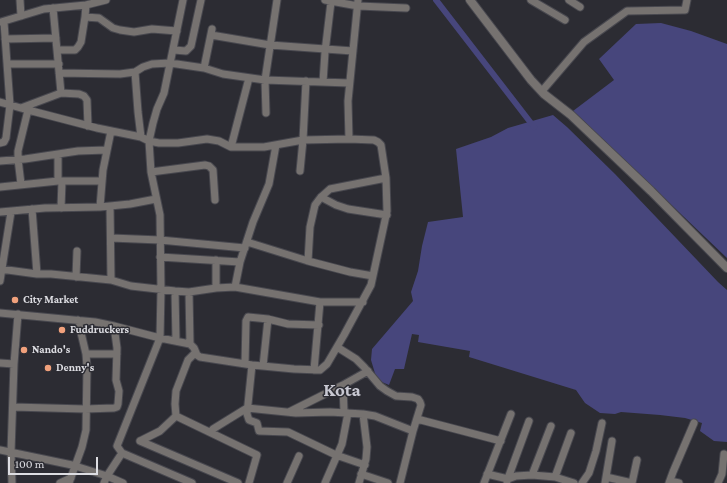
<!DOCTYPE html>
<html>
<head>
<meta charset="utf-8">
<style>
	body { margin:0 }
	#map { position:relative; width:727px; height:483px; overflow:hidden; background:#2c2c33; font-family:"Crimson Pro",serif }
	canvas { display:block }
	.scale { position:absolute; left:8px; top:457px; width:90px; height:18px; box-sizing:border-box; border:2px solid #dddde2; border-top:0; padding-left:5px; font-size:12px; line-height:14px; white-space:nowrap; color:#dddde2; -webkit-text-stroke:3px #2c2c33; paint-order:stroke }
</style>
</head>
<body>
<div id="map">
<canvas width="727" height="483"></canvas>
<div class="scale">100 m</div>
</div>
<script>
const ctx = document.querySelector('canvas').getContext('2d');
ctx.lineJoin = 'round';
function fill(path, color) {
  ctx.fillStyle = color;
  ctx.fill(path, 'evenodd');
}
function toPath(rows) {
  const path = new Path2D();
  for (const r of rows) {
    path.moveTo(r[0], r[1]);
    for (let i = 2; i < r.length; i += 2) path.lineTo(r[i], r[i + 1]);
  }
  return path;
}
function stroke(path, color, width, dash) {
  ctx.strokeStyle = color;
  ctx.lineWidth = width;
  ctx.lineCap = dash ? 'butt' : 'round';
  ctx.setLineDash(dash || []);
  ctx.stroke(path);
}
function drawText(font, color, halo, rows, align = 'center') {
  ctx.font = font + ' "Crimson Pro",serif';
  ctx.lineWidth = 3;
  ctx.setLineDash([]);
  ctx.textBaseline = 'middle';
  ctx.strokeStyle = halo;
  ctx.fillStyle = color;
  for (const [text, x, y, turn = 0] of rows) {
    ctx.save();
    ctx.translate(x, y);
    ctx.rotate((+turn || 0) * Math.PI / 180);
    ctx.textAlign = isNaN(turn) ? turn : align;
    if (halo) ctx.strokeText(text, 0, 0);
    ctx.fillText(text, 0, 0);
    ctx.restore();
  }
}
fill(toPath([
	[661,23,691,31,727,44,727,258,573,111,614,80,599,59,636,24],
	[553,115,567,127,615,174,718,282,727,290,727,442,714,441,700,431,702,423,685,418,660,415,621,412,615,414,600,413,585,403,576,390,469,357,470,351,418,342,419,335,412,334,404,369,395,369,389,385,377,380,371,360,372,349,413,301,411,292,418,271,422,246,428,222,463,217,456,149,491,137,508,128]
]), '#47467c');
stroke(toPath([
	[436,0,534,127]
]), '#47467c', 6);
const minor = toPath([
	[20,0,21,16],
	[183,0,164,93,157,109,153,123,149,141,151,172,160,215,161,290,160,338,117,446,122,453,192,483],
	[325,0,358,6,406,8],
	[531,0,565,20],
	[569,0,580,7],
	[53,8,61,93],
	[85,17,99,18,113,28,120,30,134,32,152,29,177,31],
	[1,22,44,9,86,5,106,0],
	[211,35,270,45,353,51],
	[5,39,56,38],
	[58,50,75,50,78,47,81,42,85,17,86,5],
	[174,50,186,51,191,46,201,0],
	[7,64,59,64],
	[204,68,212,29],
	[135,72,138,112,141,137],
	[59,73,120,74,135,72,143,67,152,64,170,63,204,68,223,74,265,80,349,83],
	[323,82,325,52,331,2],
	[542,91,584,42,627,11,685,10,687,0],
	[0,102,28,110,97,128,141,137,149,141,159,143,178,143,207,139,219,141,231,147,264,147,303,140,349,139,374,140,378,142,381,145,386,178,387,211,371,285,344,335,327,364,320,370,294,369,252,365,200,357,197,355,194,348,190,344,160,338,114,326,95,322,0,313],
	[21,108,61,93,79,94,84,96,87,100,88,126],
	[266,113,265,80,277,0],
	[349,139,348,101,358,0],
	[0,143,4,142,6,138,10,105,4,22],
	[231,147,249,78],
	[58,154,58,181],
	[0,161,25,159,78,151,106,150],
	[300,171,303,140,306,81],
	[151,172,205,165,209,166,213,170,215,200],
	[21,184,18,159,18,151,28,110],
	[0,187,58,181,102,181],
	[321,197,336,205,348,209,387,215],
	[110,206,111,280],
	[100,207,103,170,111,131],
	[61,208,62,181],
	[32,209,37,274],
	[0,212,45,208,100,207,130,204,156,199],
	[111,238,160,240,245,248],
	[247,242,308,261,350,272,373,276],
	[160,257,240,262],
	[308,261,310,227,315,205,321,197,330,189,386,178],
	[0,269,37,274,51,274,111,280,131,286,175,291,189,292,216,288,235,287,320,302,363,302],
	[76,277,77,251],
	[0,281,11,212],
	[235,287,240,262,253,222,269,184,276,145],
	[216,288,216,260],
	[175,291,176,341],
	[189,292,190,344],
	[337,347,356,359,364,367,380,386,387,391,396,396,412,397,418,399,420,402,421,405,413,431,400,483],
	[86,354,117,354],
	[0,363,14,364],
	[245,364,246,321,248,317,268,319,288,324,319,325],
	[252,365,247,414,249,420,257,423,259,431,288,432,336,455,365,465],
	[263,366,268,319],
	[314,370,320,302],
	[343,385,344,412],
	[13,407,85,409,114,408,117,407,118,404,119,391,116,380,117,348,114,326],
	[289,412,343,385,368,371],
	[176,416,175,404,176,391,188,360,195,353],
	[417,419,501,441],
	[213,429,247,408,296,413,330,412,363,414,375,416,413,431],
	[140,441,160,431,176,416,257,455,249,483],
	[140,441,238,483],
	[0,450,72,465,107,476,123,483],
	[361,474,388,483],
	[487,474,508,479,516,476,532,475,555,477,574,483],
	[532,475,551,426],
	[555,477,571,433],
	[606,477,632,483],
	[507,481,529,421],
	[670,481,679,483],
	[12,483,11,452,14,364,18,314],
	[60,483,71,478],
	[69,483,82,447,86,430,87,367,86,354,78,320],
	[104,483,107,476,122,453],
	[287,483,299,456],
	[325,483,342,444,348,413],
	[359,483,366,459,367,447,363,414],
	[484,483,511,414],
	[582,483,589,473,596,451,602,423],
	[605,483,612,441],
	[632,483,637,460],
	[669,483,673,472,694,423],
	[718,483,722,474,724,454]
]);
const tertiary = toPath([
	[470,0,531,80,544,94,571,115,651,191,727,268]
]);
stroke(minor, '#48484f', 9);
stroke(tertiary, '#48484f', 10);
stroke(minor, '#767270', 7);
stroke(tertiary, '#767270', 8);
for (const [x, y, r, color] of [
	[15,300,4,"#f1a17c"],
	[62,330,4,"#f1a17c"],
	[24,350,4,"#f1a17c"],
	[48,368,4,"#f1a17c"]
]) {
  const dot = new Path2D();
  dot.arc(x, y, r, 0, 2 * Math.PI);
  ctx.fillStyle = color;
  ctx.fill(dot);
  stroke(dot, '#2c2c33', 1.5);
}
drawText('bold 11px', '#dddde2', '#2c2c33', [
	["City Market",23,300],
	["Fuddruckers",70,330],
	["Nando's",32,350],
	["Denny's",56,368]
], 'left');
drawText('bold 19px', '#c8c8d2', '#2c2c33', [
	["Kota",342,390]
]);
</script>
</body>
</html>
